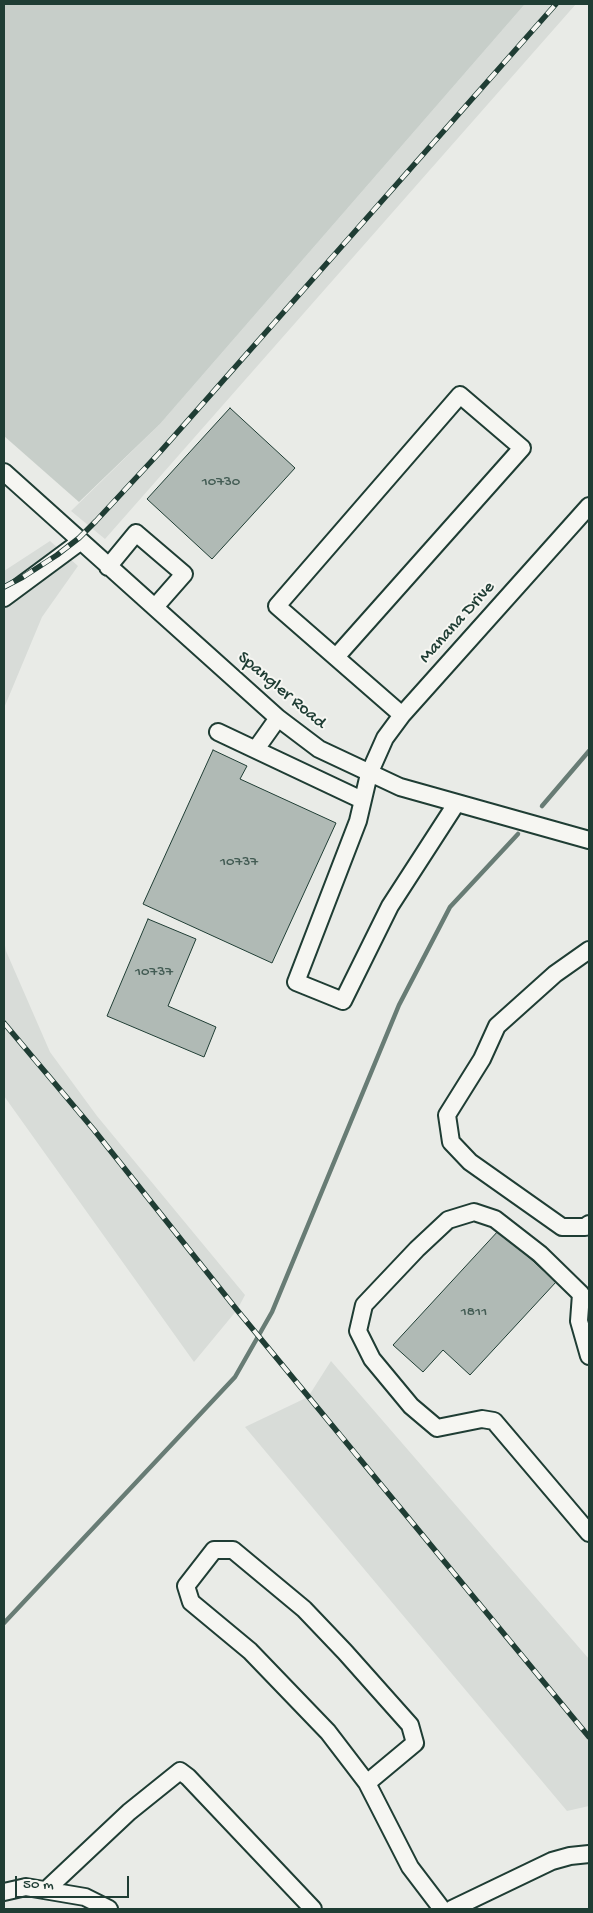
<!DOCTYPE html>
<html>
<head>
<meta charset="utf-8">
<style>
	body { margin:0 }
	#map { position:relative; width:593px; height:1913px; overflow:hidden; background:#e9ebe7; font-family:"Gochi Hand",sans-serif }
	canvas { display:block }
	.frame { position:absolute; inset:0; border:5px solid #1f3d34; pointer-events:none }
	.scale { position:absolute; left:15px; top:1876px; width:114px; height:22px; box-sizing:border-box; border:2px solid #1f3d34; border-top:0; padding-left:6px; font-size:15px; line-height:18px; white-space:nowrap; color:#1f3d34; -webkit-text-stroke:4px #f6f6f2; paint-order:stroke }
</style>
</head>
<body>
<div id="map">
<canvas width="593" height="1913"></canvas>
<div class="frame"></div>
<div class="scale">50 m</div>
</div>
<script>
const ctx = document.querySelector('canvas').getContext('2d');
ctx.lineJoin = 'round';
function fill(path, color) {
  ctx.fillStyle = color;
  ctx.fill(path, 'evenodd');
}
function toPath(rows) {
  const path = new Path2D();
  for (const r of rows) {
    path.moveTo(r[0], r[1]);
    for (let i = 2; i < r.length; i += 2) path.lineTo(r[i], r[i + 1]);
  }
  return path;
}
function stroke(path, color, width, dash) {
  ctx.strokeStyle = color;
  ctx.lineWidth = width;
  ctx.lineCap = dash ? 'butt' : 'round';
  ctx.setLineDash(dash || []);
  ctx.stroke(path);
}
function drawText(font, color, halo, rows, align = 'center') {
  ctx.font = font + ' "Gochi Hand",sans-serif';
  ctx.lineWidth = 4;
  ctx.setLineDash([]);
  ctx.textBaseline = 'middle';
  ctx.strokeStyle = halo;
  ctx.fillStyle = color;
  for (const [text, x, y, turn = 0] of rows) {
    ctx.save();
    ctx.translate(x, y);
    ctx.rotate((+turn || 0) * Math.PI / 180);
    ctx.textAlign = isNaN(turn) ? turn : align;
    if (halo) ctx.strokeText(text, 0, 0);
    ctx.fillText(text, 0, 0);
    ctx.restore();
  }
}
fill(toPath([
	[525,4,576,4,105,539,71,511,160,424],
	[50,541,78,566,42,617,4,708,4,571],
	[4,940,6,951,50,1052,97,1116,245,1295,237,1310,194,1362,4,1096],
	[331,1361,589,1659,589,1806,567,1811,245,1427,308,1397]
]), '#d8dcd8');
fill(toPath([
	[4,4,525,4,160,424,79,502,4,436]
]), '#c7cec9');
stroke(toPath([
	[542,806,589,751],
	[4,1623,235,1377,272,1312,399,1005,450,907,518,834]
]), '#687c75', 4.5);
const building = toPath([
	[230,408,295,468,212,559,147,499,230,408],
	[213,750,247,766,240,779,336,823,272,963,143,904,213,750],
	[148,919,196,939,168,1006,216,1027,204,1057,107,1016,148,919],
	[499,1230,556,1282,470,1375,443,1350,423,1372,393,1345,499,1230]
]);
fill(building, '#b0bab5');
stroke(building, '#1f3d34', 1);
const minor = toPath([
	[4,472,278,718,319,749,400,787,589,840],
	[108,567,136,533,184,574,155,607],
	[4,598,81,541],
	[336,657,522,448,460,395,277,606,402,715],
	[218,732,362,800],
	[256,749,278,718],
	[456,804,390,906,343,1001,296,982,358,821,369,774,385,738,402,715,589,506],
	[589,950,555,974,497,1026,482,1059,447,1115,451,1142,470,1162,562,1227,585,1227,589,1224],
	[589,1356,579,1321,581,1294,540,1254,495,1219,474,1212,448,1220,417,1249,364,1305,358,1331,372,1359,411,1406,437,1428,482,1419,494,1421,589,1533],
	[367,1783,415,1743,410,1725,345,1652,304,1609,233,1550,214,1550,186,1586,191,1602,250,1651,328,1732,367,1783,410,1867,442,1909],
	[46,1890,129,1812,180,1771,188,1777,313,1909],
	[4,1892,26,1887,85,1897,109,1909],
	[452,1909,552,1861,570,1856,589,1854]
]);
stroke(minor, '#1f3d34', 20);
stroke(minor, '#f6f6f2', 16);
const rail = toPath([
	[4,587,23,577,57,555,79,538,96,521,160,452,556,4],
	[4,1023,94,1130,237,1310,589,1737]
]);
stroke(rail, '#1f3d34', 5.5);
stroke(rail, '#f6f6f2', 4, [11]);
drawText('15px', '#435c54', null, [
	["10730",221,483],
	["10737",239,863],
	["10737",154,973],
	["1811",474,1313]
]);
drawText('18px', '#1f3d34', '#f6f6f2', [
	["Manana Drive",458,623,-48],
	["Spangler Road",281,691,40]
]);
</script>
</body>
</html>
